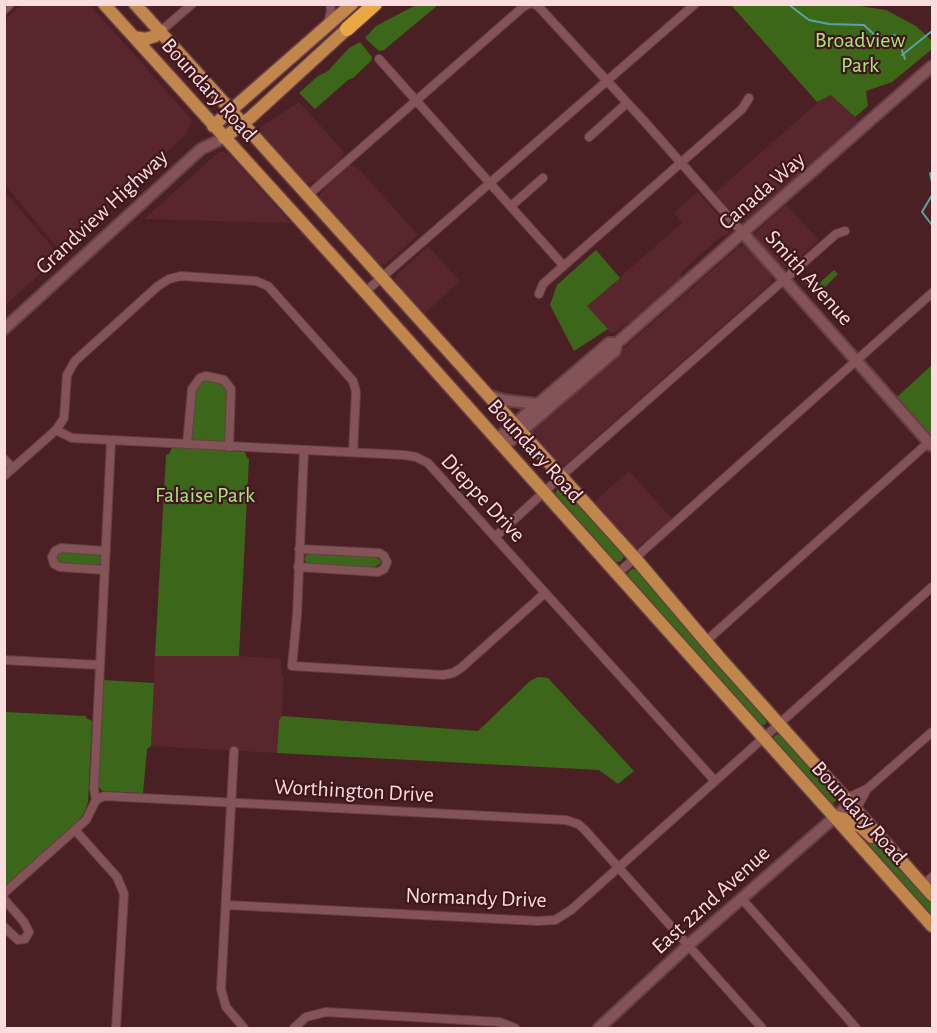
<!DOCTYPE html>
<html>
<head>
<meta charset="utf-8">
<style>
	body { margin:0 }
	#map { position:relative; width:937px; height:1033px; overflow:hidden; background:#4b2025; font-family:"Alegreya Sans",sans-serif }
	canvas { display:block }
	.frame { position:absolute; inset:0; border:6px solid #fadddf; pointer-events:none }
</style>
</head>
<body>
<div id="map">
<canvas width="937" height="1033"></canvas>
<div class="frame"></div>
</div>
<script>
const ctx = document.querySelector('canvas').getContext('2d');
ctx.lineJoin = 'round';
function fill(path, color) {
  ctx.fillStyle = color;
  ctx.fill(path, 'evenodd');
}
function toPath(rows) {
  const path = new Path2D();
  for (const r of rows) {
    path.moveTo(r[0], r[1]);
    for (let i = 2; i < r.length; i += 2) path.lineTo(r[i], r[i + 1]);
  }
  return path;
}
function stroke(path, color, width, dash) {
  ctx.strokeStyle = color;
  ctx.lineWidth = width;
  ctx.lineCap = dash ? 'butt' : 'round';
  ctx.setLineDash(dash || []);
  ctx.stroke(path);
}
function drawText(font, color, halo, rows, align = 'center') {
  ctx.font = font + ' "Alegreya Sans",sans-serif';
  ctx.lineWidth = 4.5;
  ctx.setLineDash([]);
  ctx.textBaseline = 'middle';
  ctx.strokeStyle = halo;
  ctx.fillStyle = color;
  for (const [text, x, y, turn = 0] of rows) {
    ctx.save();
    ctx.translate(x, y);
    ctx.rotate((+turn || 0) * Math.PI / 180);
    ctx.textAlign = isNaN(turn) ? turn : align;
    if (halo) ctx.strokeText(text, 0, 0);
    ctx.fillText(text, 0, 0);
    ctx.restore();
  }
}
fill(toPath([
	[21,5,90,5,192,120,186,134,62,253,5,185,5,20],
	[831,91,858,121,747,220,740,221,715,193],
	[299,102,344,152,341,159,319,179,309,183,304,183,258,129],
	[219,152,224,152,229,154,291,223,144,219],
	[347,165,357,167,418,235,385,264,376,264,320,201,320,194,333,178],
	[5,192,60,256,5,305,4,305],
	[697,192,728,226,729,234,719,238,682,271,680,279,630,322,612,334,587,306,682,223,674,213],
	[786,205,819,240,789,267,784,268,757,240,755,235,757,231],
	[744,245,771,274,771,283,566,464,559,466,531,434,531,429,739,247],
	[428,246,460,281,423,315,397,286,395,279,398,274],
	[629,471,672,519,636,549,633,549,592,504],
	[155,656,239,656,281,659,281,675,284,676,282,716,279,720,277,753,151,746]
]), '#59262d');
fill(toPath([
	[416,5,438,5,384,50,379,51,365,38,376,26],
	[360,42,372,57,371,61,353,78,348,80,315,109,299,93,318,76,328,71,349,48],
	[596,250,620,278,587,306,608,329,574,351,550,305,557,285],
	[834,270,838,274,824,288,833,298,825,305,803,280,806,277,816,286],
	[932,365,932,438,897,397],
	[206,380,225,384,229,392,227,451,245,452,247,458,249,459,239,656,155,656,166,455,169,454,172,448,189,448,193,390,199,382],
	[557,490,562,490,566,492,622,552,624,556,621,561,614,563,554,496],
	[59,551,100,554,102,562,97,566,60,564,57,562,55,556],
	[308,552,370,555,380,560,381,563,373,568,308,565,304,559],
	[632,569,638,570,766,718,766,724,761,726,627,578,628,573],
	[538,677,548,678,634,771,618,784,599,770,277,753,279,720,282,716,478,731,530,681],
	[103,680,154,683,151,746,147,749,143,793,103,791,98,787],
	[5,712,86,716,86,718,92,721,88,802,85,811,79,820,5,886],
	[779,734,839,798,831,805,773,740,774,736],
	[848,824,871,839,914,882,932,903,932,917]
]), '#3c661a');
fill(toPath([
	[853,5,886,10,916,26,932,41,932,49,892,82,866,91,868,106,855,117,831,95,817,102,731,5]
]), '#3c6717');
stroke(toPath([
	[788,4,809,20,829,24,864,25,880,40,894,35,900,38,903,45,902,50,905,59],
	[902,55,932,31],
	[930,173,932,182],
	[932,195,922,212,932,225]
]), '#58a4a4', 2);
const street = toPath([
	[534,4,538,6,644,121,743,233],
	[4,10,10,4],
	[328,23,331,11,330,4],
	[161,31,192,4],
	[379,59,563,265],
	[589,137,627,103],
	[307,196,523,7,529,4],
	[511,206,543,178],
	[365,292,695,4],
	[539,294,543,284,742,109,749,98],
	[56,430,72,438,404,455,416,457,428,463,715,781],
	[187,444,192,389,200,378,206,376,224,380,231,389,229,447],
	[304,450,297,615,292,666,443,675,453,673,461,668,545,593],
	[4,459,13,468],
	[4,476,56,430,64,418,67,375,75,361,158,286,169,279,181,276,256,281,268,286,353,381,356,392,353,452],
	[495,537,568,470,836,234,845,231],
	[298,567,378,572,384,569,387,562,384,556,379,553,299,549],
	[105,570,60,567,54,564,52,557,55,551,61,548,106,551],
	[617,574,932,293],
	[706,641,929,442],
	[4,660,100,665],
	[234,751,221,989,226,1007,244,1028],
	[847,798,867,789],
	[96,800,94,789,111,441],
	[856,809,867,789,932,732],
	[75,830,117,877,124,894,116,1028],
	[923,885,932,877],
	[4,893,86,820,96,800,104,796,566,820,578,824,584,829,762,1028],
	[4,899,24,922,29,932,25,939,18,940,4,927],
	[742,899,856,1028],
	[227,905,538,921,555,920,571,910,932,587],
	[294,1028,306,1017,326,1012,499,1022,515,1028]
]);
const secondary = toPath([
	[743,233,932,446],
	[4,329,201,149,224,138],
	[488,395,503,400,537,404],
	[497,439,609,343,617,343],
	[503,447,615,351,617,343,932,66],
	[599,1028,694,940,851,803]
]);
const primary = toPath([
	[104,4,365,292,932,926],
	[135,4,635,558,719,657,932,895],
	[134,37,146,39,155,36,161,31],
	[213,126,352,4],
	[224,138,251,117,347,29],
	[836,817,848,820,861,827,872,837]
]);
const highway = toPath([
	[347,29,375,4]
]);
stroke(street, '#643f44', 10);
stroke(secondary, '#643f44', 14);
stroke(primary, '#643f44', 15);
stroke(highway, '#643f44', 16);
stroke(street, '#835357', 8);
stroke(secondary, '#835357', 10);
stroke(primary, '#c1864c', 12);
stroke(highway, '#eaa845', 14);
drawText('22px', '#a7e67e', '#3f161c', [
	["Broadview",860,40],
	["Park",860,65],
	["Falaise Park",205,495]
]);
drawText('22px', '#fadddf', '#3f161c', [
	["Boundary Road",209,90,48],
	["Canada Way",762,191,-41],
	["Grandview Highway",102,212,-43],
	["Smith Avenue",809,278,48],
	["Boundary Road",535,451,48],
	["Dieppe Drive",483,498,47],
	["Worthington Drive",354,791,3],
	["Boundary Road",859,813,48],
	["Normandy Drive",476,898,2],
	["East 22nd Avenue",711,900,-42]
]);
</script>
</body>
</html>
